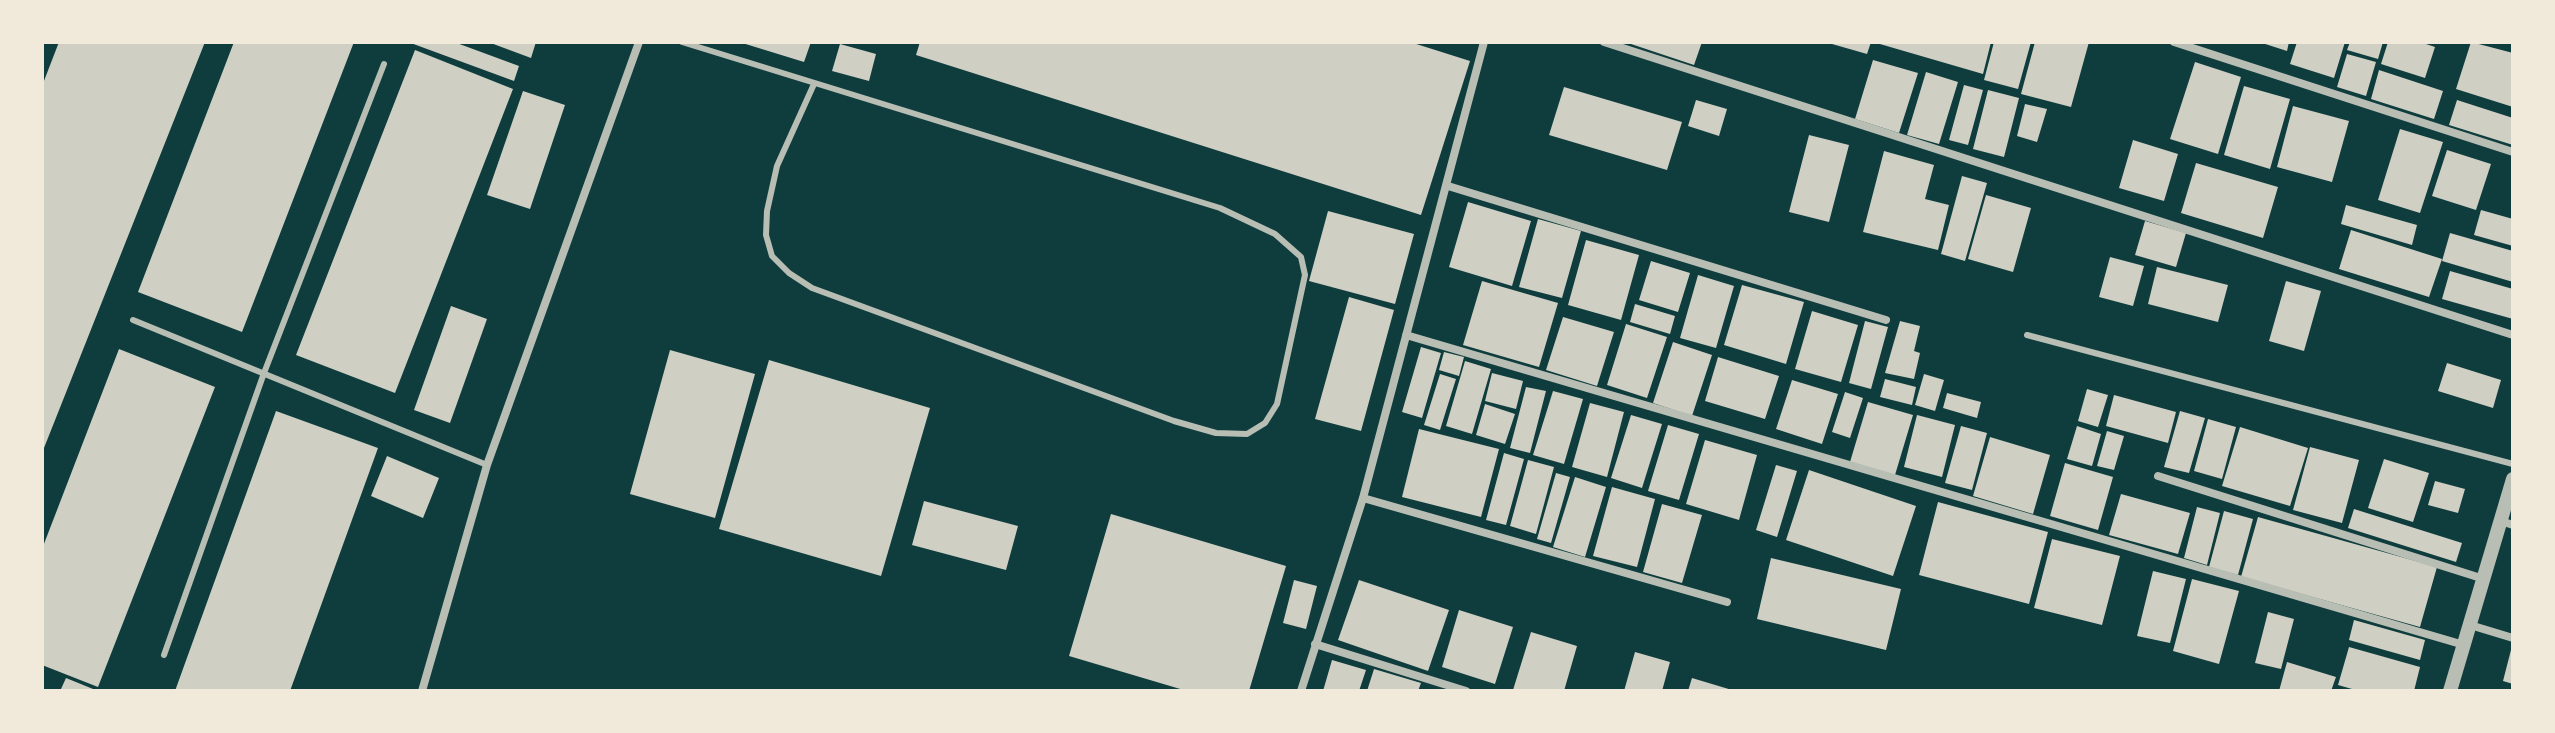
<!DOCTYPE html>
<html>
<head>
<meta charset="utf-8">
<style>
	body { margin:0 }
	#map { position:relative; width:2555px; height:733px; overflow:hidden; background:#0f3d3e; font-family:Cabin,sans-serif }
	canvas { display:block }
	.frame { position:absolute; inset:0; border:44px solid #f1e9da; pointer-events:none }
</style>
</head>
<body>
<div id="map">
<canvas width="2555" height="733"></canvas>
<div class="frame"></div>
</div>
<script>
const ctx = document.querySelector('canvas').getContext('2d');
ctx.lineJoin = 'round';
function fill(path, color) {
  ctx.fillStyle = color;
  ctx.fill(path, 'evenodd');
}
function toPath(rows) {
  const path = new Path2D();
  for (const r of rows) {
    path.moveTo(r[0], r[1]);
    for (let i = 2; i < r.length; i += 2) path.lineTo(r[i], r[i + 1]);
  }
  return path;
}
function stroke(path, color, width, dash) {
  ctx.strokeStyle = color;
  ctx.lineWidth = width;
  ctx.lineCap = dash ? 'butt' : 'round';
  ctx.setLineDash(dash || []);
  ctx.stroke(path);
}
fill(toPath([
	[59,42,205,42,42,453,42,86],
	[234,42,354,42,242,332,138,292],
	[408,42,454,42,519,66,514,81],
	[488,42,536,42,531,58],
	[739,42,811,42,804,62],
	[920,42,1410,42,1470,61,1421,215,916,55],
	[1625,42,1702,42,1694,65],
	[1825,42,1871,42,1867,54],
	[1873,42,1991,42,1983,74],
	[1994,42,2031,42,2018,89,1984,80],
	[2035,42,2089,42,2071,107,2021,94],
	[2259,42,2289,42,2287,51],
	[2297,42,2345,42,2334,78,2290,64],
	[2350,42,2383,42,2378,59,2347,50],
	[2388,42,2420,42,2435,47,2425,78,2381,64],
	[2471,42,2513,53,2513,107,2456,89],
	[840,44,876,54,869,81,832,71],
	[415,50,513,89,395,393,296,355],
	[2347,54,2376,62,2366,96,2337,87],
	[1873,60,1918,73,1899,133,1855,119],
	[2195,62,2241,77,2218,154,2170,139],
	[2379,70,2443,91,2434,119,2371,99],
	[1926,72,1958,82,1939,144,1907,135],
	[1964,85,1983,90,1968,145,1949,140],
	[2244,86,2290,99,2270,169,2224,155],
	[1564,87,1682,122,1667,170,1549,135],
	[1988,90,2019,98,2004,157,1973,149],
	[523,91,565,105,530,209,487,195],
	[1696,100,1727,109,1719,136,1688,126],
	[2457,100,2513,118,2513,145,2449,125],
	[2025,104,2047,109,2037,142,2017,136],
	[2293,106,2349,121,2332,182,2277,167],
	[2400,129,2443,142,2420,213,2378,200],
	[1809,135,1849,145,1829,222,1789,212],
	[2133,140,2178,154,2164,201,2119,188],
	[2447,150,2491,164,2476,210,2432,196],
	[1884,151,1934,165,1925,199,1949,205,1938,250,1863,232],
	[2196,163,2278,187,2263,238,2181,213],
	[1962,176,1987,183,1965,261,1941,254],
	[1986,195,2031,208,2013,272,1968,259],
	[1468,202,1531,221,1512,286,1449,267],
	[2346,205,2417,225,2412,245,2341,224],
	[2481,210,2513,219,2513,246,2474,235],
	[1328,211,1414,234,1395,304,1309,281],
	[1538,219,1581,231,1562,298,1519,287],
	[2145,221,2186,233,2176,267,2135,255],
	[2351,230,2442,259,2429,297,2339,269],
	[2450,233,2513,251,2513,282,2442,261],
	[1586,240,1639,255,1621,320,1568,305],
	[2110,257,2144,266,2133,306,2099,297],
	[1651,261,1690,273,1678,312,1639,300],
	[2157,267,2228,285,2218,322,2148,304],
	[2450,271,2513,289,2513,319,2442,299],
	[1698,275,1734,286,1716,348,1680,338],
	[1482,281,1558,303,1539,367,1463,345],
	[2286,281,2321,291,2304,351,2269,341],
	[1742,285,1804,302,1786,364,1724,345],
	[1349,297,1394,310,1361,431,1315,419],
	[1635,304,1675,316,1670,334,1630,322],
	[451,306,487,319,450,423,414,410],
	[1812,311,1858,325,1841,382,1795,369],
	[1563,317,1614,332,1597,386,1546,370],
	[1865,321,1888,327,1871,389,1849,383],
	[1900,321,1920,326,1914,351,1920,353,1914,379,1885,373],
	[1626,324,1667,337,1647,398,1607,385],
	[1673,342,1712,355,1692,416,1653,403],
	[1421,347,1441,353,1422,418,1402,412],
	[119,349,215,387,98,687,42,665,42,549],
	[670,350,755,374,715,518,630,494],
	[1444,352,1464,357,1459,376,1439,370],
	[1718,357,1779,376,1765,419,1705,401],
	[769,360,930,408,881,576,719,529],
	[1465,361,1491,369,1472,434,1446,426],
	[2447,363,2501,380,2493,408,2438,391],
	[1492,373,1523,381,1516,409,1485,401],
	[1440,374,1456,379,1440,430,1424,425],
	[1924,374,1944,380,1935,411,1915,405],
	[1885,379,1916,387,1912,405,1880,397],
	[1792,380,1838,394,1822,444,1776,429],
	[1526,387,1546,391,1530,453,1510,448],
	[2087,389,2108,395,2098,427,2078,421],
	[1553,391,1583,399,1564,464,1533,455],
	[1845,392,1863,398,1850,438,1832,432],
	[1947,393,1981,402,1977,418,1943,408],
	[2114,395,2176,412,2168,443,2106,426],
	[1868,402,1913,415,1895,475,1850,462],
	[1590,403,1624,412,1607,477,1572,467],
	[1485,404,1515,414,1505,444,1476,435],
	[276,411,378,448,290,691,175,691],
	[2180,411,2205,418,2189,473,2164,467],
	[1631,415,1662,424,1642,488,1611,478],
	[1917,415,1955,425,1942,477,1904,467],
	[2208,419,2236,427,2222,479,2194,471],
	[1668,425,1699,434,1679,500,1648,491],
	[1961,426,1987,433,1972,490,1945,483],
	[2077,426,2101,434,2092,466,2067,459],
	[2240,427,2308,448,2290,506,2222,486],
	[1419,429,1499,449,1481,517,1402,497],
	[2107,431,2124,436,2114,470,2097,466],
	[1990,437,2050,455,2033,514,1973,496],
	[1705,440,1757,455,1739,520,1686,504],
	[2310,447,2359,460,2342,523,2293,510],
	[1504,453,1524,459,1506,525,1486,520],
	[387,456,439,478,423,518,371,496],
	[2384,459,2429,473,2413,522,2368,508],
	[1528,460,1554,467,1536,534,1510,526],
	[2065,463,2113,477,2098,530,2050,516],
	[1776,465,1797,471,1777,537,1756,530],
	[1809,470,1916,506,1893,576,1786,540],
	[1556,473,1570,477,1551,543,1537,539],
	[1575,477,1606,487,1585,557,1553,547],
	[2435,481,2465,489,2458,513,2428,505],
	[1612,487,1655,499,1637,567,1593,556],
	[2121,494,2190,513,2178,554,2109,535],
	[924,501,1018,526,1006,570,912,545],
	[1938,502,2048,532,2029,604,1919,575],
	[1662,504,1702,515,1682,583,1643,572],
	[2197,507,2220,513,2207,565,2184,558],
	[2354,509,2462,543,2456,562,2348,528],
	[2224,511,2253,519,2238,575,2209,567],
	[1111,514,1286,566,1249,691,1187,691,1069,656],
	[2258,517,2437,567,2420,627,2241,577],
	[2052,539,2120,556,2102,625,2034,608],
	[1771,558,1901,589,1886,650,1757,619],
	[2153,571,2186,579,2170,643,2137,636],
	[2192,579,2239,591,2219,664,2173,651],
	[1294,580,1317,586,1306,629,1283,623],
	[1359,580,1449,610,1428,671,1338,640],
	[1459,610,1513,627,1495,684,1442,667],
	[2268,612,2294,619,2281,669,2255,663],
	[2354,620,2425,640,2420,660,2349,640],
	[1531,632,1577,646,1564,691,1513,690],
	[2512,646,2513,646,2513,684,2503,681],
	[2349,647,2420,667,2414,691,2359,691,2338,685],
	[1635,652,1670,662,1662,691,1624,691],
	[1332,660,1366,670,1359,691,1323,691],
	[2287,662,2336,677,2331,691,2279,691],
	[1374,669,1421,683,1418,691,1367,691],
	[66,678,98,691,61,689],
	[1692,678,1732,690,1732,691,1688,691]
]), '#cfcfc3');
stroke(toPath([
	[682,42,1220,208,1275,234,1301,257,1305,275,1277,404,1265,423,1247,434,1216,433,1174,421,812,288,789,273,772,256,766,235,767,211,777,166,814,84],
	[133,320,487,465],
	[2027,335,2513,464],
	[164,655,264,373,384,64]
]), '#b8beb3', 6);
stroke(toPath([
	[1604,42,2513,335],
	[2174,42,2513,152],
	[1448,186,1886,320],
	[1406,335,2464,645],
	[2158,476,2484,579],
	[1363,498,1727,602],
	[2501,521,2513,525],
	[2470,625,2513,638],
	[1315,644,1466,691],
	[422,691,487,465,639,42],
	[1301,691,1363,498,1484,42]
]), '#b8beb3', 8);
stroke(toPath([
	[2450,691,2513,479]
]), '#b8beb3', 14);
</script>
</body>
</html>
